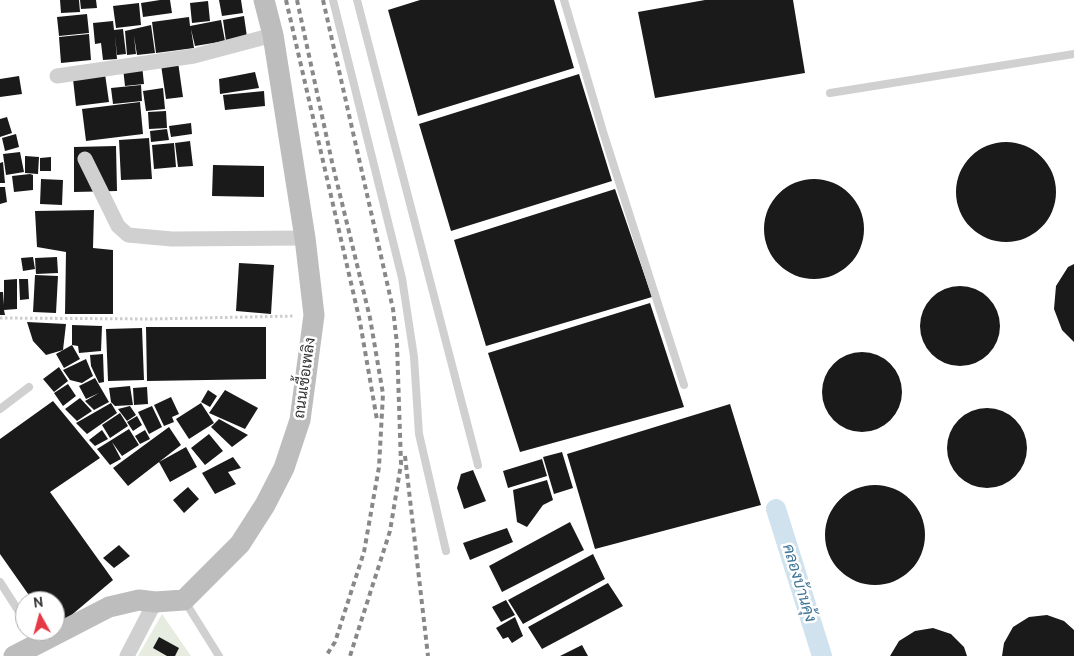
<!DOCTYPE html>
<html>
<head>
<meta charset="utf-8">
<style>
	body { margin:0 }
	#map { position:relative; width:1074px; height:656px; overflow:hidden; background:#fff; font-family:Cabin,sans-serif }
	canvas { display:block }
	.north { position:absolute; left:15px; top:591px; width:50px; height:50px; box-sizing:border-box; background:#fff; border:1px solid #adadad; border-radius:50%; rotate:353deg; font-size:14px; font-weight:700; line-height:20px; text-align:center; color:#333 }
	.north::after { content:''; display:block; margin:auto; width:18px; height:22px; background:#e63946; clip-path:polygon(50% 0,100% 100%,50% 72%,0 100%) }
</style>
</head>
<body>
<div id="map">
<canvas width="1074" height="656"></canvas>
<div class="north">N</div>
</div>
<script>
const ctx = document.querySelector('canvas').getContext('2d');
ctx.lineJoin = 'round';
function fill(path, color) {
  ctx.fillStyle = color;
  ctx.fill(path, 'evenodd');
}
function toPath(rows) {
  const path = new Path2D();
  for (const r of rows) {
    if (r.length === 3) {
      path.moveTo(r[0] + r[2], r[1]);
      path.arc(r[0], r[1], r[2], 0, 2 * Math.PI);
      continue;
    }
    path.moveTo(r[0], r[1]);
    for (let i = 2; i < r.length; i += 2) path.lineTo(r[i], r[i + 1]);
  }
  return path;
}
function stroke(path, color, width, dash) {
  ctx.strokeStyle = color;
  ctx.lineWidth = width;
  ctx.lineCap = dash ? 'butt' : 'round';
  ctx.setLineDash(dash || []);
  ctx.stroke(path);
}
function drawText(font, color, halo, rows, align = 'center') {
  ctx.font = font + ' Cabin,Sarabun,sans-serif';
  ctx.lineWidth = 5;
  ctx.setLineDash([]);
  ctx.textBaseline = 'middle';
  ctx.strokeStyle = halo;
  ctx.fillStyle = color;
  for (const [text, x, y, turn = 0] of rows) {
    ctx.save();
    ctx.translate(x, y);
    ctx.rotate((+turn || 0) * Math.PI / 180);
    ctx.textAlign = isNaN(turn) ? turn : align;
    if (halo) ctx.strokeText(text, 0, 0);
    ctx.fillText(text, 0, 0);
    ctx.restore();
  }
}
fill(toPath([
	[162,614,191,656,138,656]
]), '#e6ecdf');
stroke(toPath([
	[776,509,822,656]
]), '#cfe2ee', 20);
fill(toPath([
	[60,0,79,0,80,12,61,13],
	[80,0,96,0,97,8,81,9],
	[160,0,170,0,172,13,143,17,141,3],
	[219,0,241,0,243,13,222,16],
	[420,0,554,0,574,68,418,116,388,10],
	[705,0,793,0,805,73,655,98,638,12],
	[208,1,210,21,192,23,190,3],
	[139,3,141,25,116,28,113,6],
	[87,14,89,33,59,36,57,17],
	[244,16,247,37,226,41,223,20],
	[189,17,190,26,221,20,225,41,195,46,191,29,194,48,156,53,152,22],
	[113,21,114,30,123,29,126,54,117,55,115,36,117,59,103,60,101,43,95,44,93,23],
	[151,25,155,53,137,55,134,36,136,54,127,55,125,31],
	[89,34,91,60,61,63,59,37],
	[178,62,183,97,166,99,161,65],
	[142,65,144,84,125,86,123,68],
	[255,72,259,88,220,94,219,79],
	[105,74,109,102,76,106,73,79],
	[579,74,612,181,451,231,419,124],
	[19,76,22,94,0,97,0,79],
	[141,85,142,101,113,104,111,88],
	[163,88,165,109,146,111,143,91],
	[264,91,265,106,225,110,223,95],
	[140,102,143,134,86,141,82,109],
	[166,111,167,128,149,129,148,112],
	[7,117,12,133,0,137,0,119],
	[191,123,192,134,171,137,169,126],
	[167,129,169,140,151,142,150,131],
	[16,134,19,147,5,151,2,138],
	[149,138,152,179,121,180,119,140],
	[190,141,193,166,178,167,175,143],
	[1006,192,50],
	[174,143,176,167,154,169,152,145],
	[116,146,117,191,74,192,74,147],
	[20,152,24,172,6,175,3,154],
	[25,156,39,157,38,174,25,173],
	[51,157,51,171,40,171,40,158],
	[3,162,5,183,0,183,0,163],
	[213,165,264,166,264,197,212,196],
	[30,174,33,175,33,190,14,192,12,176],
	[814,229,50],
	[41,179,63,180,62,205,40,204],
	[0,187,5,187,7,202,0,204],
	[615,189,652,297,486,346,454,240],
	[94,210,93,248,113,250,113,314,65,314,66,252,37,247,35,211],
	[33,257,35,269,23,271,21,258],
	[57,257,58,273,36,274,35,258],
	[239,263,274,265,271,314,236,311],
	[1074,264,1074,342,1062,330,1054,309,1056,286,1068,267],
	[35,275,58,276,56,313,33,312],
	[17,279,17,309,4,310,5,315,0,315,0,292,3,292,4,305,4,280],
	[19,279,28,279,29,299,20,300],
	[960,326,40],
	[650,303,684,407,520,452,488,353],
	[27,322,66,324,63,350,46,355,33,341],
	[72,325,102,326,101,351,79,353,78,346,72,345],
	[146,327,266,327,266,379,147,381],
	[142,328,144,380,108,381,106,329],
	[72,345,80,359,64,368,56,354],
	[862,392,40],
	[103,354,104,382,99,383,91,366,90,355],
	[86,359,93,376,82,383,70,380,63,370],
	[59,367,68,381,54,392,43,379],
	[95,378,109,402,94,410,85,401,99,393,86,399,79,386],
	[68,384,76,396,63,406,54,393],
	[130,386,133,405,115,406,111,402,109,388],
	[147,387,148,404,134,405,133,388],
	[208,390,217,396,210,407,201,402],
	[225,390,258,408,245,429,209,413],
	[171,397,179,414,172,417,174,422,164,426,154,405],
	[80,398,92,411,77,421,65,409],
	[53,401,100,458,50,492,113,580,55,629,55,601,33,601,0,554,0,439],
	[111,403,117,413,87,434,76,423],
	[201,403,214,423,189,439,176,419],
	[730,404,761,505,595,549,567,454],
	[130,406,136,415,127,421,118,409],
	[152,406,162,427,149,434,138,412],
	[987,448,40],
	[120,413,128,426,110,438,102,425],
	[137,416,142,425,133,431,127,422],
	[219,419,248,435,232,447,211,427],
	[169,427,181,445,128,486,113,468],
	[129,429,139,445,122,456,112,442,121,459,110,465,97,449],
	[102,430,108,439,95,446,89,440],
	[145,430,150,439,140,444,135,436],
	[209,434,223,451,205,465,191,448],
	[186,447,197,467,170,482,159,462],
	[562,452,573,488,554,494,543,457],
	[233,457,241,468,228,472,236,484,215,494,202,473],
	[542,459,547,476,508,488,503,471],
	[473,470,486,501,464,509,457,488,461,474],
	[547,480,553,500,543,505,527,527,517,522,513,490],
	[875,535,50],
	[188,487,199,499,184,513,173,500],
	[570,522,584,550,502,592,489,566],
	[507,528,513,542,470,560,463,543],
	[119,545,130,556,114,568,103,558],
	[593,554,605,579,523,624,508,600],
	[608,583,623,606,542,649,528,627],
	[506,600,515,615,501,622,492,607],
	[1047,615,1064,621,1074,630,1074,656,1002,656,1004,643,1013,627,1029,617],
	[515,617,523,636,512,643,508,637,503,639,496,628],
	[933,628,951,634,964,647,967,656,890,656,899,641,915,631],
	[159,637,179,648,175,656,167,656,153,648],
	[582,645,588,656,560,656]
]), '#1a1a1a');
stroke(toPath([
	[0,318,151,319,295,316]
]), '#cdcdcd', 3, [2.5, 2.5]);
stroke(toPath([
	[333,0,402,278,414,357,419,434,446,551],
	[357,0,478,465],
	[564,0,604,135,684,385],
	[830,93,1074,54],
	[0,409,29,387],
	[0,582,25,621],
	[184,600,219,656]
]), '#d0d0d0', 8);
stroke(toPath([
	[57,76,194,56,273,35],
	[85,159,118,226,128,235,172,239,305,238],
	[127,656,155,602]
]), '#d0d0d0', 15);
stroke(toPath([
	[14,656,109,607,139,600,155,602,184,600,240,544,265,505,284,468,300,420,314,315,305,238,273,35,264,0]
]), '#bdbdbd', 21);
stroke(toPath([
	[286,0,360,322,377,420],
	[297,0,332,162,370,318,383,394,379,467,364,552,335,642,326,656],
	[323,0,393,309,397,344,401,464,394,507,390,531,350,656],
	[405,456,428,656]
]), '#888', 4, [5, 4]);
drawText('15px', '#333', '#fff', [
	["ถนนเชื้อเพลิง",305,378,-82]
]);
drawText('italic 16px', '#3f7597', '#fff', [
	["คลองบ้านคุ้ง",799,583,73]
]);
</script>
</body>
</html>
